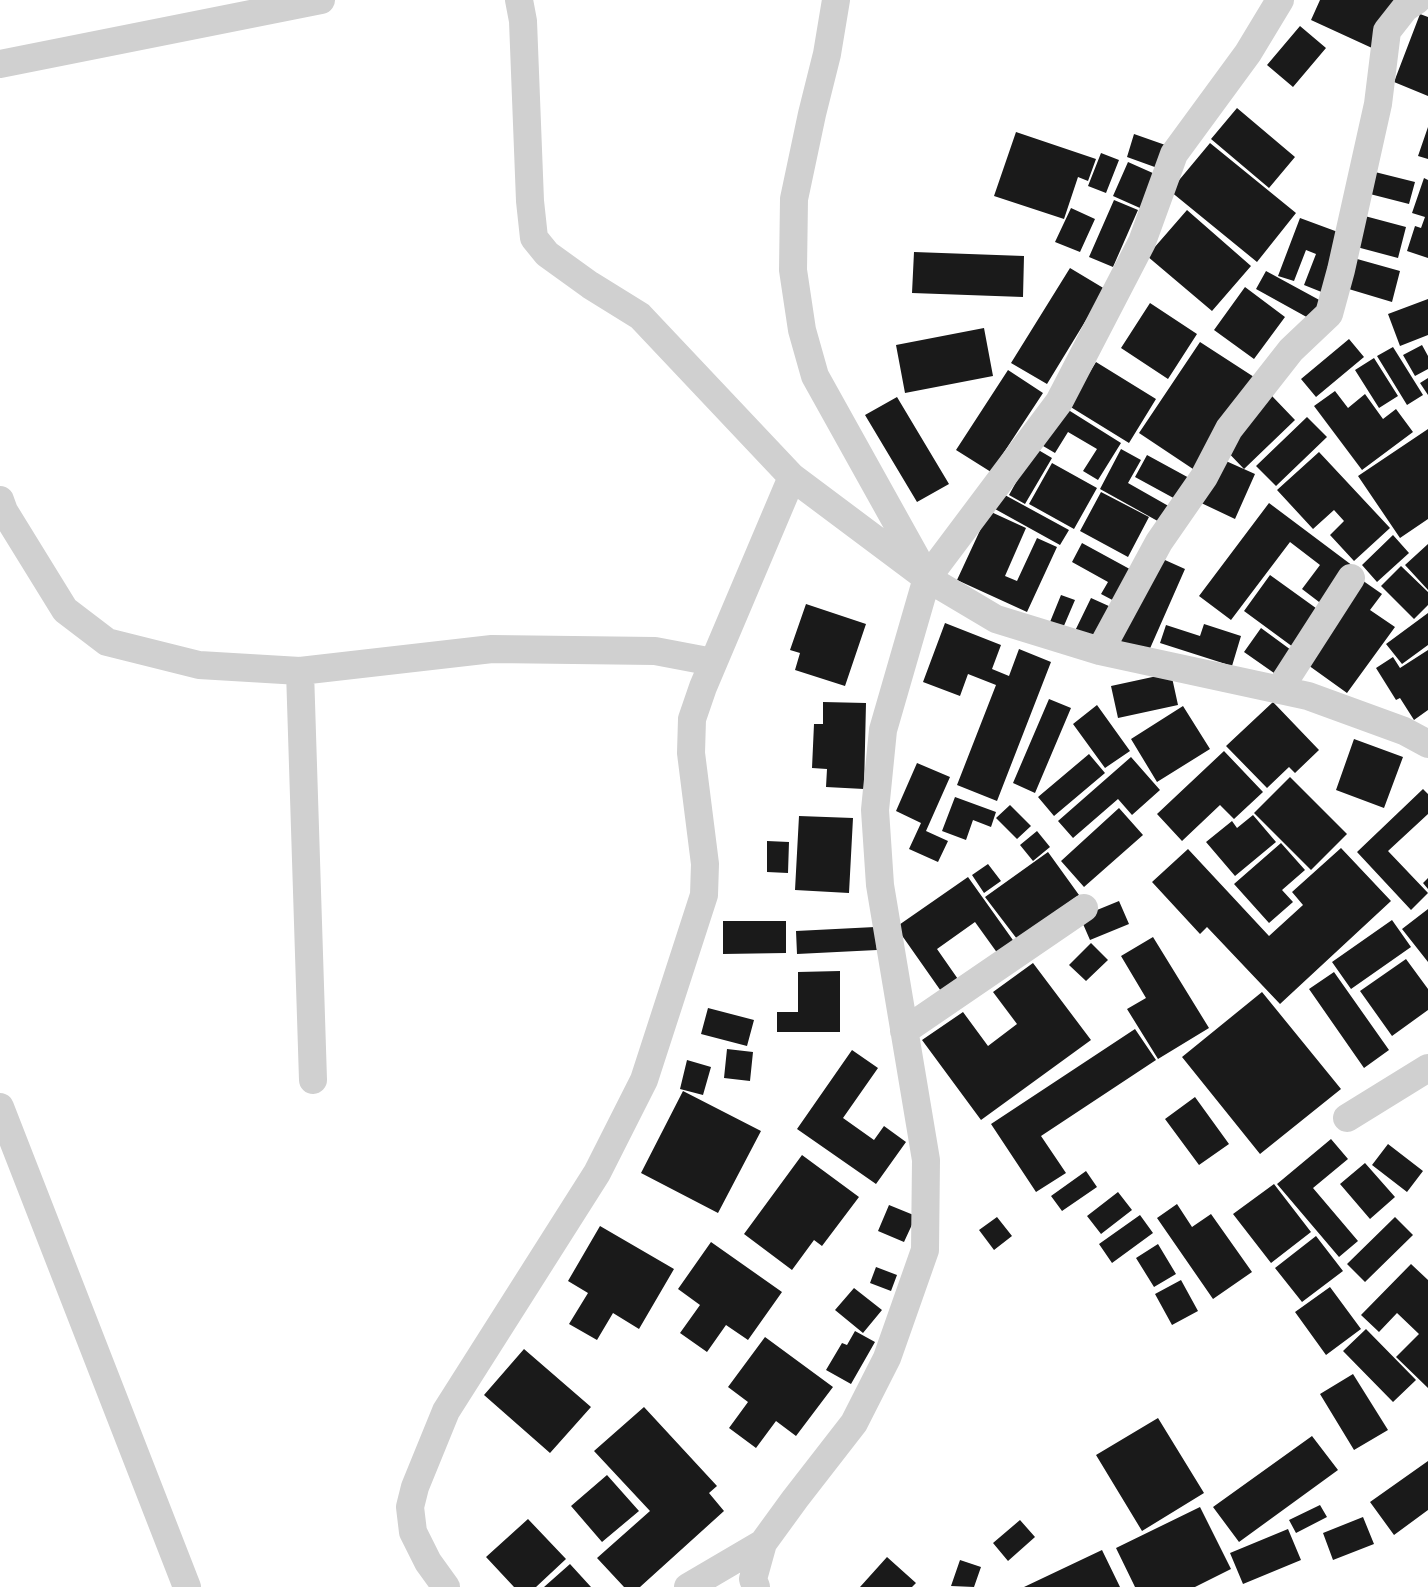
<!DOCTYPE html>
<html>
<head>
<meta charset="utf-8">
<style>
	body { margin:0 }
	canvas { display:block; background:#fff }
</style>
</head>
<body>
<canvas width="1428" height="1587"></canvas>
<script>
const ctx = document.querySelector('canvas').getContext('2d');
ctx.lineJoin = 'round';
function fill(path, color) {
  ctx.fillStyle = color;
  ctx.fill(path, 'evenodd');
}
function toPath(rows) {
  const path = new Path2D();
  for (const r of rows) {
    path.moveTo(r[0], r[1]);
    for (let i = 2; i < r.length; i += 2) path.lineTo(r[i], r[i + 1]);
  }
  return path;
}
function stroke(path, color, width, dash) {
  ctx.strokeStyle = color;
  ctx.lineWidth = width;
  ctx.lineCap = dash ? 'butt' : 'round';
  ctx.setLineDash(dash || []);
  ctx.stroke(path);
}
fill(toPath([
	[1320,0,1395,0,1372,48,1311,20],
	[1420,14,1428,17,1428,96,1394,82],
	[1300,26,1326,48,1293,87,1267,65],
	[1237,108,1295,157,1269,188,1211,139],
	[1428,127,1428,159,1418,156],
	[1016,132,1096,159,1088,181,1078,177,1064,219,994,196],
	[1134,134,1171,147,1163,170,1127,157],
	[1210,143,1296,213,1257,262,1170,191],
	[1101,153,1119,160,1106,193,1088,186],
	[1128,162,1155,174,1140,208,1113,196],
	[1371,171,1415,182,1409,204,1366,193],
	[1424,178,1428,180,1428,258,1407,251,1415,226,1421,228,1425,217,1412,213],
	[1114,200,1138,210,1113,267,1089,257],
	[1071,208,1095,219,1080,252,1055,242],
	[1187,210,1251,266,1212,311,1147,256],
	[1361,215,1406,227,1398,258,1353,246],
	[1300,218,1346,235,1324,293,1304,285,1316,254,1306,250,1294,281,1278,276],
	[914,252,1024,256,1023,297,912,293],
	[1350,257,1400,271,1392,302,1342,287],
	[1070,268,1105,289,1047,384,1011,363],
	[1266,271,1323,302,1312,320,1256,289],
	[1245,287,1285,317,1254,359,1214,330],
	[1428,299,1428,335,1400,346,1388,314],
	[1150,303,1197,334,1168,379,1121,348],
	[984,328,993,376,905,393,896,345],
	[1349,339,1364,357,1316,397,1301,379],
	[1200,342,1254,377,1193,469,1139,433],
	[1422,345,1428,356,1428,369,1415,376,1403,355],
	[1393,347,1423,395,1407,405,1377,356],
	[1374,358,1398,396,1379,408,1355,370],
	[1096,362,1156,399,1129,443,1069,406],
	[1008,370,1043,393,991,472,956,450],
	[1428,378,1428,395,1420,383],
	[1335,391,1348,408,1365,394,1383,419,1396,409,1413,432,1362,470,1314,406],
	[1272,396,1295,420,1244,469,1221,445],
	[897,397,949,484,917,502,865,415],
	[1062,406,1121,443,1098,480,1083,471,1097,449,1068,432,1055,453,1038,443],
	[1307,417,1327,437,1276,486,1256,466],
	[1428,429,1428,519,1400,538,1358,476],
	[1035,448,1052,458,1025,504,1009,495],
	[1121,449,1141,460,1128,483,1172,508,1163,524,1100,489],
	[1319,452,1390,528,1354,561,1330,535,1344,521,1334,510,1313,529,1277,490],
	[1147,455,1191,479,1179,501,1135,477],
	[1217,457,1255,474,1235,519,1197,501],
	[1052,463,1097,488,1074,529,1029,504],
	[1101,492,1149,517,1128,557,1080,531],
	[1003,494,1069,530,1060,545,995,509],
	[1269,503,1353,566,1323,605,1302,589,1320,565,1290,542,1231,620,1199,596],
	[989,511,1026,528,1005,576,1017,581,1037,538,1057,547,1027,612,957,580],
	[1393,535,1409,553,1377,582,1362,565],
	[1082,543,1137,573,1120,604,1101,594,1108,582,1072,562],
	[1428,544,1428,590,1405,565],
	[1156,556,1185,569,1148,653,1119,641],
	[1401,566,1428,592,1428,605,1414,619,1381,586],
	[1270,575,1320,611,1293,647,1244,611],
	[1359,578,1382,594,1370,610,1395,627,1347,693,1301,660],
	[1061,595,1075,600,1063,628,1050,622],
	[1091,598,1111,607,1095,643,1074,633],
	[806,604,866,624,845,686,795,670,800,653,790,650],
	[1428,613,1428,645,1402,664,1386,644],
	[945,623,1001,645,992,669,1009,676,1019,649,1051,662,997,801,957,785,996,685,968,674,960,696,923,682],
	[1204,624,1241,636,1232,666,1160,643,1166,625,1200,636],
	[1261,628,1291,650,1274,673,1244,652],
	[1428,650,1428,710,1414,720,1400,698,1396,700,1376,668,1393,657,1400,668],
	[1171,673,1178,705,1118,718,1111,686],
	[1049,699,1071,708,1035,793,1013,783],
	[823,702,866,703,864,789,826,787,827,769,812,768,814,724,823,724],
	[1273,702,1319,750,1295,773,1289,767,1267,788,1226,746],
	[1097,705,1130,751,1105,768,1073,724],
	[1183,706,1210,749,1157,782,1131,739],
	[1354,739,1403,757,1384,808,1336,790],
	[1224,751,1263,792,1234,819,1220,805,1182,841,1157,814],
	[1089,754,1105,773,1054,816,1038,797],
	[1131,757,1160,790,1132,815,1118,799,1073,838,1058,821],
	[917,763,950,777,926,831,948,841,938,862,909,849,921,823,896,811],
	[1290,777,1347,834,1311,870,1254,813],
	[1423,789,1428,794,1428,814,1388,851,1428,893,1411,910,1357,852],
	[955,797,996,812,991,827,973,820,966,840,942,831],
	[1010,805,1031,826,1017,839,996,818],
	[1119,808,1143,835,1084,887,1061,861],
	[1253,815,1276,842,1235,876,1206,842,1232,821,1237,828],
	[799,816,853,818,849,893,795,890],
	[1037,831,1050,847,1033,861,1020,845],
	[767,841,789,842,788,873,767,872],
	[1281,843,1305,870,1282,890,1293,902,1269,923,1234,884],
	[1341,848,1391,901,1280,1004,1207,927,1200,934,1152,882,1188,849,1269,936,1303,905,1292,892],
	[1048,852,1079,895,1017,939,985,897],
	[988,864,1001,881,984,893,972,875],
	[968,877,1015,943,998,954,975,922,937,949,960,982,943,994,896,927],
	[1428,878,1428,889,1423,883],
	[1119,901,1129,924,1090,940,1080,917],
	[1428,909,1428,962,1402,929],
	[1392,920,1411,947,1351,989,1332,962],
	[723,921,786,921,786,953,723,954],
	[875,927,877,950,797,954,796,931],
	[1153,937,1209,1028,1158,1059,1127,1009,1146,998,1121,956],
	[1091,943,1108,960,1086,981,1069,965],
	[1406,959,1428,989,1428,1010,1392,1036,1360,991],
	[1033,963,1091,1040,981,1120,922,1040,963,1012,988,1046,1017,1024,993,992],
	[840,971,840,1032,777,1032,777,1012,798,1012,798,972],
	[1334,972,1389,1050,1364,1068,1309,989],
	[1262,992,1341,1089,1260,1154,1182,1057],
	[708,1008,754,1020,747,1046,701,1034],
	[1135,1029,1156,1060,1041,1136,1066,1173,1036,1192,991,1124],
	[727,1049,753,1052,750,1081,724,1078],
	[852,1050,878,1068,843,1118,874,1140,884,1126,906,1142,876,1184,797,1129],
	[687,1060,711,1067,703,1095,680,1089],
	[683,1091,761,1131,718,1213,641,1173],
	[1195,1097,1229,1144,1199,1165,1165,1119],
	[1331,1139,1348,1159,1313,1188,1358,1241,1339,1257,1277,1184],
	[1388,1144,1423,1171,1407,1192,1372,1165],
	[802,1155,859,1197,822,1246,814,1240,792,1270,744,1234],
	[1365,1163,1395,1197,1370,1219,1340,1184],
	[1086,1171,1097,1187,1062,1211,1051,1196],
	[1274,1184,1311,1232,1271,1263,1233,1214],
	[1118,1192,1132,1210,1101,1234,1087,1216],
	[1177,1204,1192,1227,1211,1214,1252,1272,1213,1299,1157,1218],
	[889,1205,916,1216,904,1242,878,1231],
	[1140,1215,1153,1233,1112,1263,1099,1244],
	[997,1217,1012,1236,994,1250,979,1230],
	[1395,1217,1413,1235,1365,1282,1347,1264],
	[600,1226,674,1269,639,1329,613,1313,597,1340,569,1324,588,1293,568,1281],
	[1316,1236,1343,1271,1302,1302,1275,1268],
	[711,1242,782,1292,748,1340,726,1325,707,1352,680,1333,700,1305,678,1289],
	[1158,1244,1176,1274,1154,1287,1136,1258],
	[1411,1264,1428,1280,1428,1388,1396,1357,1419,1334,1397,1313,1379,1332,1361,1315],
	[876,1267,897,1275,891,1291,870,1283],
	[1181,1280,1198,1311,1172,1325,1155,1294],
	[1330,1287,1361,1329,1326,1355,1295,1312],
	[854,1288,882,1310,863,1333,835,1310],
	[1366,1329,1416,1380,1393,1402,1343,1351],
	[855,1331,875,1342,851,1384,826,1370,842,1343,847,1345],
	[765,1337,833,1387,796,1436,776,1421,756,1448,729,1428,748,1402,728,1387],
	[524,1349,591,1407,550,1453,484,1395],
	[1353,1374,1388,1430,1354,1450,1320,1394],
	[644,1407,717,1486,709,1493,724,1511,640,1587,624,1587,597,1558,650,1511,594,1451],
	[1158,1418,1204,1493,1142,1531,1096,1455],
	[1312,1436,1338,1470,1239,1542,1213,1507],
	[1428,1461,1428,1510,1394,1535,1370,1502],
	[607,1475,639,1511,602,1542,571,1506],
	[1320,1505,1327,1517,1296,1533,1289,1520],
	[1200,1507,1231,1569,1195,1587,1135,1587,1116,1548],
	[1363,1517,1374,1544,1333,1560,1323,1533],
	[528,1519,566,1559,536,1587,514,1587,486,1557],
	[1020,1520,1035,1537,1008,1561,993,1543],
	[1288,1529,1301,1560,1243,1584,1230,1553],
	[1102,1550,1120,1587,1024,1587],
	[887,1557,916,1583,912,1587,860,1587],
	[960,1560,981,1567,974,1587,951,1586],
	[570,1564,591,1587,544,1587]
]), '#1a1a1a');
stroke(toPath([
	[519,0,523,21,530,201,534,238,547,254,590,285,640,316,792,477,927,578,996,619,1100,651,1308,696,1404,731,1428,744],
	[836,0,827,54,812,114,794,199,793,270,802,330,815,376,923,570],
	[0,64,321,0],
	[0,500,4,511,65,610,107,642,199,665,300,671,492,649,655,651,713,662],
	[1100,651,1159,542,1204,477,1229,429,1291,350,1329,314,1341,270,1378,104,1387,31,1405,8,1417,0],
	[300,671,313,1080],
	[1279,690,1351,578],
	[904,1031,1084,908],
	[0,1107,187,1587],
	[1347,1118,1428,1068],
	[446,1587,428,1562,413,1532,410,1507,415,1487,446,1411,597,1173,644,1080,704,895,705,864,691,753,692,719,703,687,792,477],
	[688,1587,763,1543],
	[756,1587,753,1579,763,1543,795,1499,854,1423,887,1358,925,1250,926,1160,880,885,875,810,883,730,927,578,1059,402,1142,242,1174,154,1248,53,1280,0]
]), '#d0d0d0', 28);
</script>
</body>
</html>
